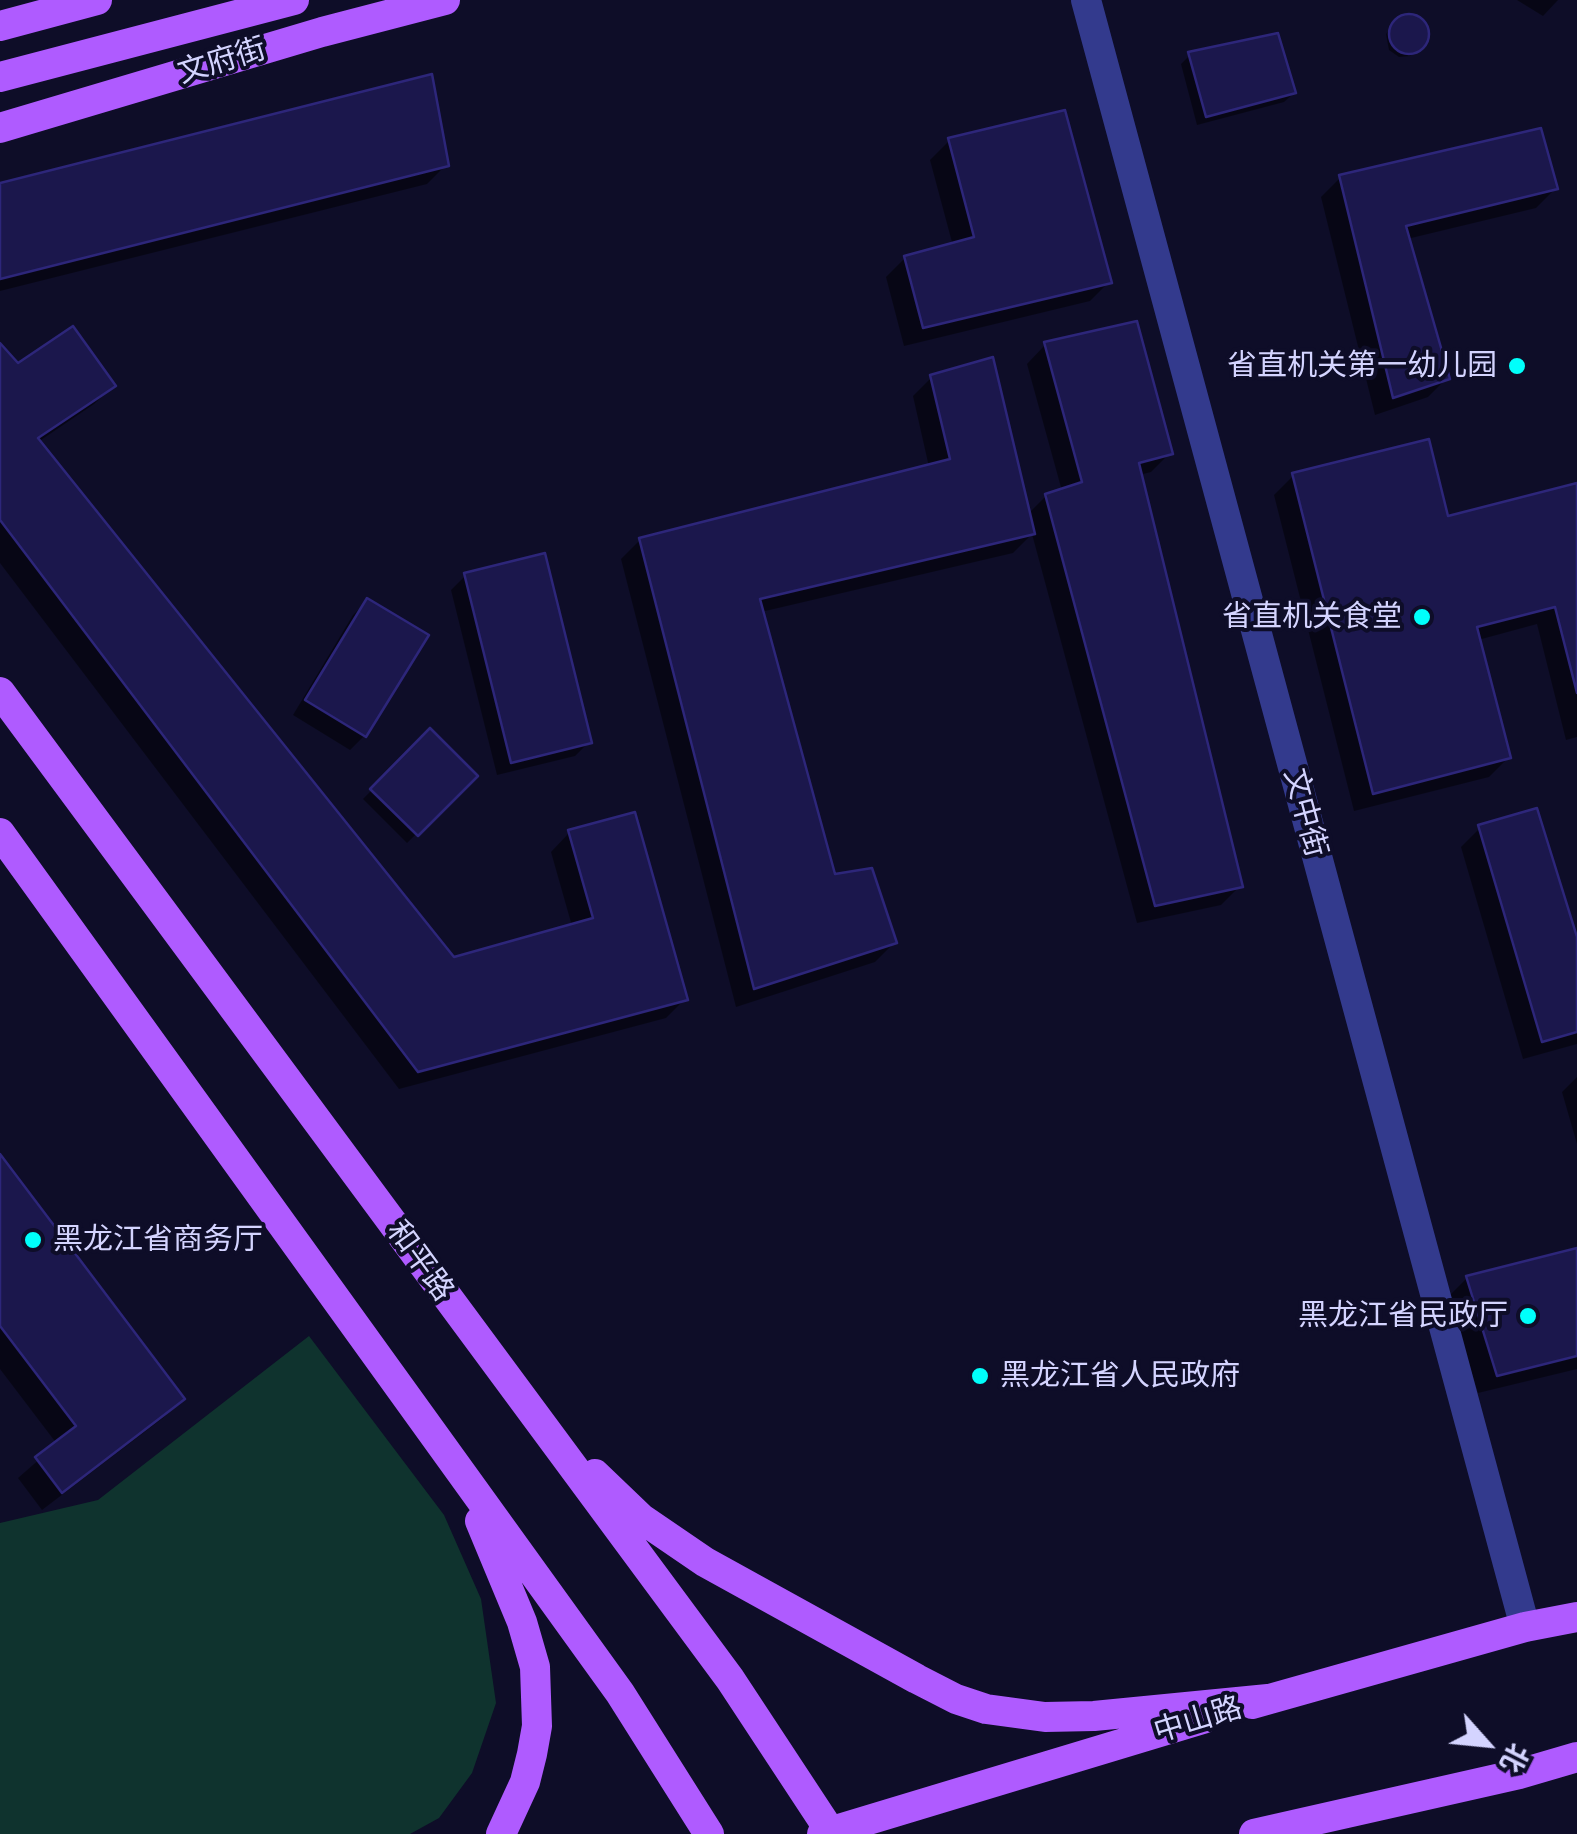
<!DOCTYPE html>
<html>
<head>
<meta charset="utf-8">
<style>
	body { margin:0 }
	#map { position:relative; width:1577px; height:1834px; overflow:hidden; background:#0e0d28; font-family:Raleway,"Noto Sans SC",sans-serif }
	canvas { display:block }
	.north { position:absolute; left:1437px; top:1694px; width:100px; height:100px; -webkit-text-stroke:8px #0e0d28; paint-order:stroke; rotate:117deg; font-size:28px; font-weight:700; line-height:40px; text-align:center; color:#d4d4ff }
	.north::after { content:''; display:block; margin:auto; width:35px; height:45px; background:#d4d4ff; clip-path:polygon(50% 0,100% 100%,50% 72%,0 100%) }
</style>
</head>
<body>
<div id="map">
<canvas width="1577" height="1834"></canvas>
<div class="north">北</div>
</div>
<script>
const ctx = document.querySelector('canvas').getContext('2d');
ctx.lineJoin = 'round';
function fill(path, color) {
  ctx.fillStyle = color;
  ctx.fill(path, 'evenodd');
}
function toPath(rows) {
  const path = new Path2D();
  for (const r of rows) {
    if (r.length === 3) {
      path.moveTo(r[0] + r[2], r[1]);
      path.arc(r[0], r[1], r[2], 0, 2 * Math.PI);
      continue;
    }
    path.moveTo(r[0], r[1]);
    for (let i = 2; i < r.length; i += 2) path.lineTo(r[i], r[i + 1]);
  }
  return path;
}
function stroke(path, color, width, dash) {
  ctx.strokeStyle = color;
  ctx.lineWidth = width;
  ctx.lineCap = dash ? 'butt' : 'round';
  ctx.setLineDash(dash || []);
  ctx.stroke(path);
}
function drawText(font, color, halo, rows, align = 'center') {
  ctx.font = font + ' Raleway,"Noto Sans SC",sans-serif';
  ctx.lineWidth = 8;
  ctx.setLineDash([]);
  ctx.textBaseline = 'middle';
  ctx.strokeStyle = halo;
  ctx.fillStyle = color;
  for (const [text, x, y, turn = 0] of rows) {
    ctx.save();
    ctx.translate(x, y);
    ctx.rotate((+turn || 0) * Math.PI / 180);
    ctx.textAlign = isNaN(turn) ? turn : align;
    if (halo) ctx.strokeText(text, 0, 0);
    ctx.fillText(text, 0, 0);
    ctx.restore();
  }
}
fill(toPath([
	[309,1336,444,1515,481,1599,496,1703,472,1773,439,1818,410,1834,0,1834,0,1523,98,1500]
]), '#0f332e');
fill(toPath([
	[1517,0,1558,0,1543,16],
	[1410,16,1415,17,1424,25,1426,37,1424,43,1410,56,1399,57,1389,50,1386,34,1399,19],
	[1190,55,1294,93,1284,102,1197,125,1181,64],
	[949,141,1109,282,1090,301,904,346,886,277,905,258,953,246,930,160],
	[446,165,427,184,0,291,0,186],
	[1340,178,1555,189,1536,208,1407,239,1447,378,1428,397,1375,415,1321,197],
	[1045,345,1170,453,1151,472,1139,475,1240,886,1221,905,1137,923,1032,534,1013,553,761,612,833,877,894,943,875,962,736,1007,621,559,640,540,929,467,913,396,932,377,1028,514,1046,496,1062,491,1027,364],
	[0,347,18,366,113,386,94,404,38,442,453,960,572,926,551,852,569,833,685,999,666,1018,399,1089,0,563],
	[1293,476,1446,519,1577,485,1577,737,1566,740,1537,624,1478,640,1508,758,1489,777,1354,811,1274,495],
	[466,575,589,742,575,756,497,775,451,590],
	[367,601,364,736,350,750,293,715,353,615],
	[430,731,475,776,407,843,363,799],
	[1480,828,1577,946,1577,1044,1523,1059,1461,847],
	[1577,1077,1577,1144,1562,1092],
	[0,1158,182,1399,163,1418,42,1510,18,1478,57,1444,0,1369],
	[1577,1250,1577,1369,1478,1393,1448,1297,1467,1278]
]), '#0007');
const building = toPath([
	[1409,34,20],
	[1278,33,1296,93,1206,117,1188,52,1278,33],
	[432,74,449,166,0,279,0,183,432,74],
	[1065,110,1112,283,923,328,904,256,974,237,948,138,1065,110],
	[1541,128,1558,189,1406,226,1450,379,1393,398,1339,175,1541,128],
	[1137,321,1173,454,1139,463,1243,887,1155,906,1045,494,1082,482,1044,342,1137,321],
	[73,326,116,386,38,438,454,957,593,918,568,830,635,812,688,1000,418,1072,0,520,0,343,18,363,73,326],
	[993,357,1035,534,760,599,835,874,872,868,897,943,754,989,639,538,950,459,930,375,993,357],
	[1429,439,1448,516,1577,483,1577,693,1555,607,1477,627,1511,758,1373,794,1292,473,1429,439],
	[545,553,592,743,511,763,464,573,545,553],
	[367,598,429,635,366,737,305,700,367,598],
	[430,728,478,776,418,836,370,789,430,728],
	[1537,808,1577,937,1577,1032,1542,1042,1478,825,1537,808],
	[0,1154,185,1399,62,1493,35,1457,76,1426,0,1326,0,1154],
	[1577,1248,1577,1356,1497,1376,1466,1276,1577,1248]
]);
fill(building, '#1b174c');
stroke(building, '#2d267a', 2.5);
stroke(toPath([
	[1086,0,1525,1627]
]), '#333a8d', 30);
stroke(toPath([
	[0,26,97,0],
	[0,77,294,0],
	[0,128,322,32,445,0],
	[0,692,730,1679,832,1834],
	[0,833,620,1693,709,1834],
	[595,1474,642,1519,705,1562,917,1679,956,1699,986,1709,1045,1717,1094,1716,1268,1699],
	[480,1521,522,1622,535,1667,537,1726,532,1754,525,1782,501,1834],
	[1252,1704,1525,1627,1577,1617],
	[822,1834,1203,1719],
	[1254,1834,1519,1774,1577,1757]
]), '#af5bff', 30);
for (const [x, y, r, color] of [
	[1517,366,10,"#00fffb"],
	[1422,617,10,"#00fffb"],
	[33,1240,10,"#00fffb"],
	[1528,1316,10,"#00fffb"],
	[980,1376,10,"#00fffb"]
]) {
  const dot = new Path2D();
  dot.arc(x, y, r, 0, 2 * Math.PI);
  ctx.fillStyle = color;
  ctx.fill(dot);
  stroke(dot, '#0e0d28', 4);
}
drawText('30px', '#d4d4ff', '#0e0d28', [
	["文府街",222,61,-17],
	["文中街",1305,813,75],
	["和平路",420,1261,54],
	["中山路",1198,1720,-17]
]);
drawText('30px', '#d4d4ff', '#0e0d28', [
	["省直机关第一幼儿园",1497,366],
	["省直机关食堂",1402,617],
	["黑龙江省商务厅",53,1240,"left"],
	["黑龙江省民政厅",1508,1316],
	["黑龙江省人民政府",1000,1376,"left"]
], 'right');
</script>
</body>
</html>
